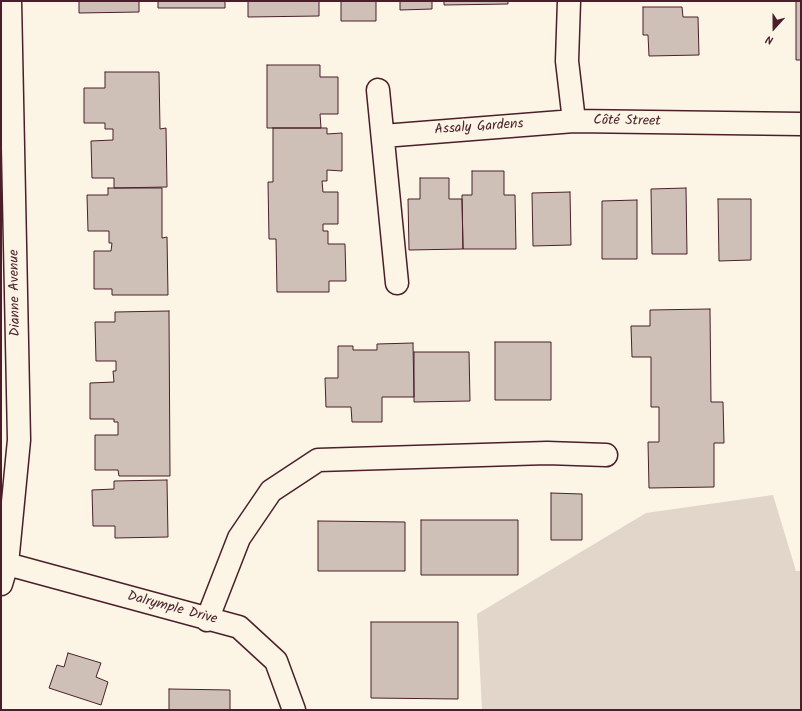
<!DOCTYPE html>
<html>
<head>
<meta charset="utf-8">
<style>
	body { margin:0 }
	#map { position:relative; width:802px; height:711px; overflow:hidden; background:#fcf5e5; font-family:Kalam,sans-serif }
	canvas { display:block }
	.frame { position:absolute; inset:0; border:2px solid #4a1f2b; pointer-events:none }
	.north { position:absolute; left:754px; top:8px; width:40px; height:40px; -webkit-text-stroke:3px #fcf5e5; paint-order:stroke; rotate:201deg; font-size:11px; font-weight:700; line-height:16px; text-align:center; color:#4a1f2b }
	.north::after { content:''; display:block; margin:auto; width:14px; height:18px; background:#4a1f2b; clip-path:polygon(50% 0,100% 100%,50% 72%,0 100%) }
</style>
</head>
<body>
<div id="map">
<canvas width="802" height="711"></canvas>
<div class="frame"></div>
<div class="north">N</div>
</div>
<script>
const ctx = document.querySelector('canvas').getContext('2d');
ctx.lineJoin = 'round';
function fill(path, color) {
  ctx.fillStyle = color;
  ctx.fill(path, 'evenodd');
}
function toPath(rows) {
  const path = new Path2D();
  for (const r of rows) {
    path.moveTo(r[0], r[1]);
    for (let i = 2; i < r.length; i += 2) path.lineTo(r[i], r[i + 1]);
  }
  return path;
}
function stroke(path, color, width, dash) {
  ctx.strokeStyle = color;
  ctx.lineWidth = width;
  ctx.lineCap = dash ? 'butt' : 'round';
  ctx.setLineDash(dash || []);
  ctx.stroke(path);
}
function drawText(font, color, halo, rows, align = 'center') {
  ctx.font = font + ' Kalam,sans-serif';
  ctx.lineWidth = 3;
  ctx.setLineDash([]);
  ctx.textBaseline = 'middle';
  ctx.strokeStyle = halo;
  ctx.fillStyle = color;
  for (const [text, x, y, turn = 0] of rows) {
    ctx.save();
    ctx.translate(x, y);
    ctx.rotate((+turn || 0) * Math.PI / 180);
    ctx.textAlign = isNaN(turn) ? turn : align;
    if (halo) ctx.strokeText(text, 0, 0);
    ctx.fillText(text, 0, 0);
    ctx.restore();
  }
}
fill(toPath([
	[773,495,796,571,801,571,801,710,482,710,477,614,646,513]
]), '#e2d5ca');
const building = toPath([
	[79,1,139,1,139,12,79,13,79,1],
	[158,1,225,1,225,8,158,8,158,1],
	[248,1,319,1,319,16,248,17,248,1],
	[341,1,376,1,376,21,341,21,341,1],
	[400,1,432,1,432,9,400,10,400,1],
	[444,1,508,1,508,4,444,5,444,1],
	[796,1,801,1,801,60,796,60,796,1],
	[643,7,682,7,683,17,698,17,699,55,649,56,648,35,643,35,643,7],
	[267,65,320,65,320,77,338,77,338,114,320,114,321,128,267,128,267,65],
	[105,72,159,72,160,129,166,128,167,187,114,188,114,178,92,178,91,141,113,140,113,129,105,129,105,123,84,123,84,88,105,88,105,72],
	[273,128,327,128,327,134,342,133,342,171,327,170,327,181,322,181,323,192,338,192,338,224,323,224,323,231,328,231,328,244,345,244,346,281,329,281,329,292,277,292,276,239,269,239,268,182,273,182,273,128],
	[472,171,504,171,504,195,515,195,516,249,463,249,462,195,472,195,472,171],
	[420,178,449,178,449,199,462,199,463,249,409,250,408,199,420,199,420,178],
	[108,188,162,188,162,238,167,237,168,295,112,295,112,289,94,289,94,251,111,251,112,243,109,243,109,231,88,231,87,195,108,195,108,188],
	[686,188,687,254,652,254,651,189,686,188],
	[570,192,571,245,533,246,532,193,570,192],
	[718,199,751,199,751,260,719,261,718,199],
	[637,200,637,259,602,259,602,201,637,200],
	[710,309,711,402,723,402,724,443,714,443,714,487,649,488,648,442,659,442,659,407,651,407,651,357,632,357,631,326,650,326,650,310,710,309],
	[169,311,170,476,119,476,118,470,95,470,95,435,118,435,118,422,114,422,114,419,90,419,90,383,114,382,113,371,116,371,116,361,96,361,95,322,115,322,115,312,169,311],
	[495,342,551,342,551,400,495,400,495,342],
	[413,343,414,397,382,397,382,422,352,422,351,407,326,407,325,378,338,378,338,346,353,346,353,350,377,350,377,344,413,343],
	[414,352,469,352,470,401,414,402,414,352],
	[167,480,168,537,115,538,115,526,93,526,92,490,114,489,114,481,167,480],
	[551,493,582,494,582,540,551,540,551,493],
	[421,520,518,520,518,575,421,575,421,520],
	[318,521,405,522,405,571,318,571,318,521],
	[371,622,458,622,458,699,371,698,371,622],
	[68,653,101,663,96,677,108,682,101,705,49,688,57,665,64,667,68,653],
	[169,689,230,690,230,710,169,710,169,689]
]);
fill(building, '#cfc0b7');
stroke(building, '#4a1f2b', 1);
const minor = toPath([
	[569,1,567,61,574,121],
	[378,90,397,283],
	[383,136,574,121,801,124],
	[7,564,239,627,276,661,294,710],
	[1,584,7,564,19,440,10,1],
	[207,620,239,538,271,491,318,460,547,453,606,455]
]);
stroke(minor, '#4a1f2b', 25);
stroke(minor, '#fcf5e5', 22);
drawText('14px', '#4a1f2b', '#fcf5e5', [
	["Côté Street",627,122,1],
	["Assaly Gardens",479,128,-4],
	["Dianne Avenue",16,293,-91],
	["Dalrymple Drive",172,609,15]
]);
</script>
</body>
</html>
